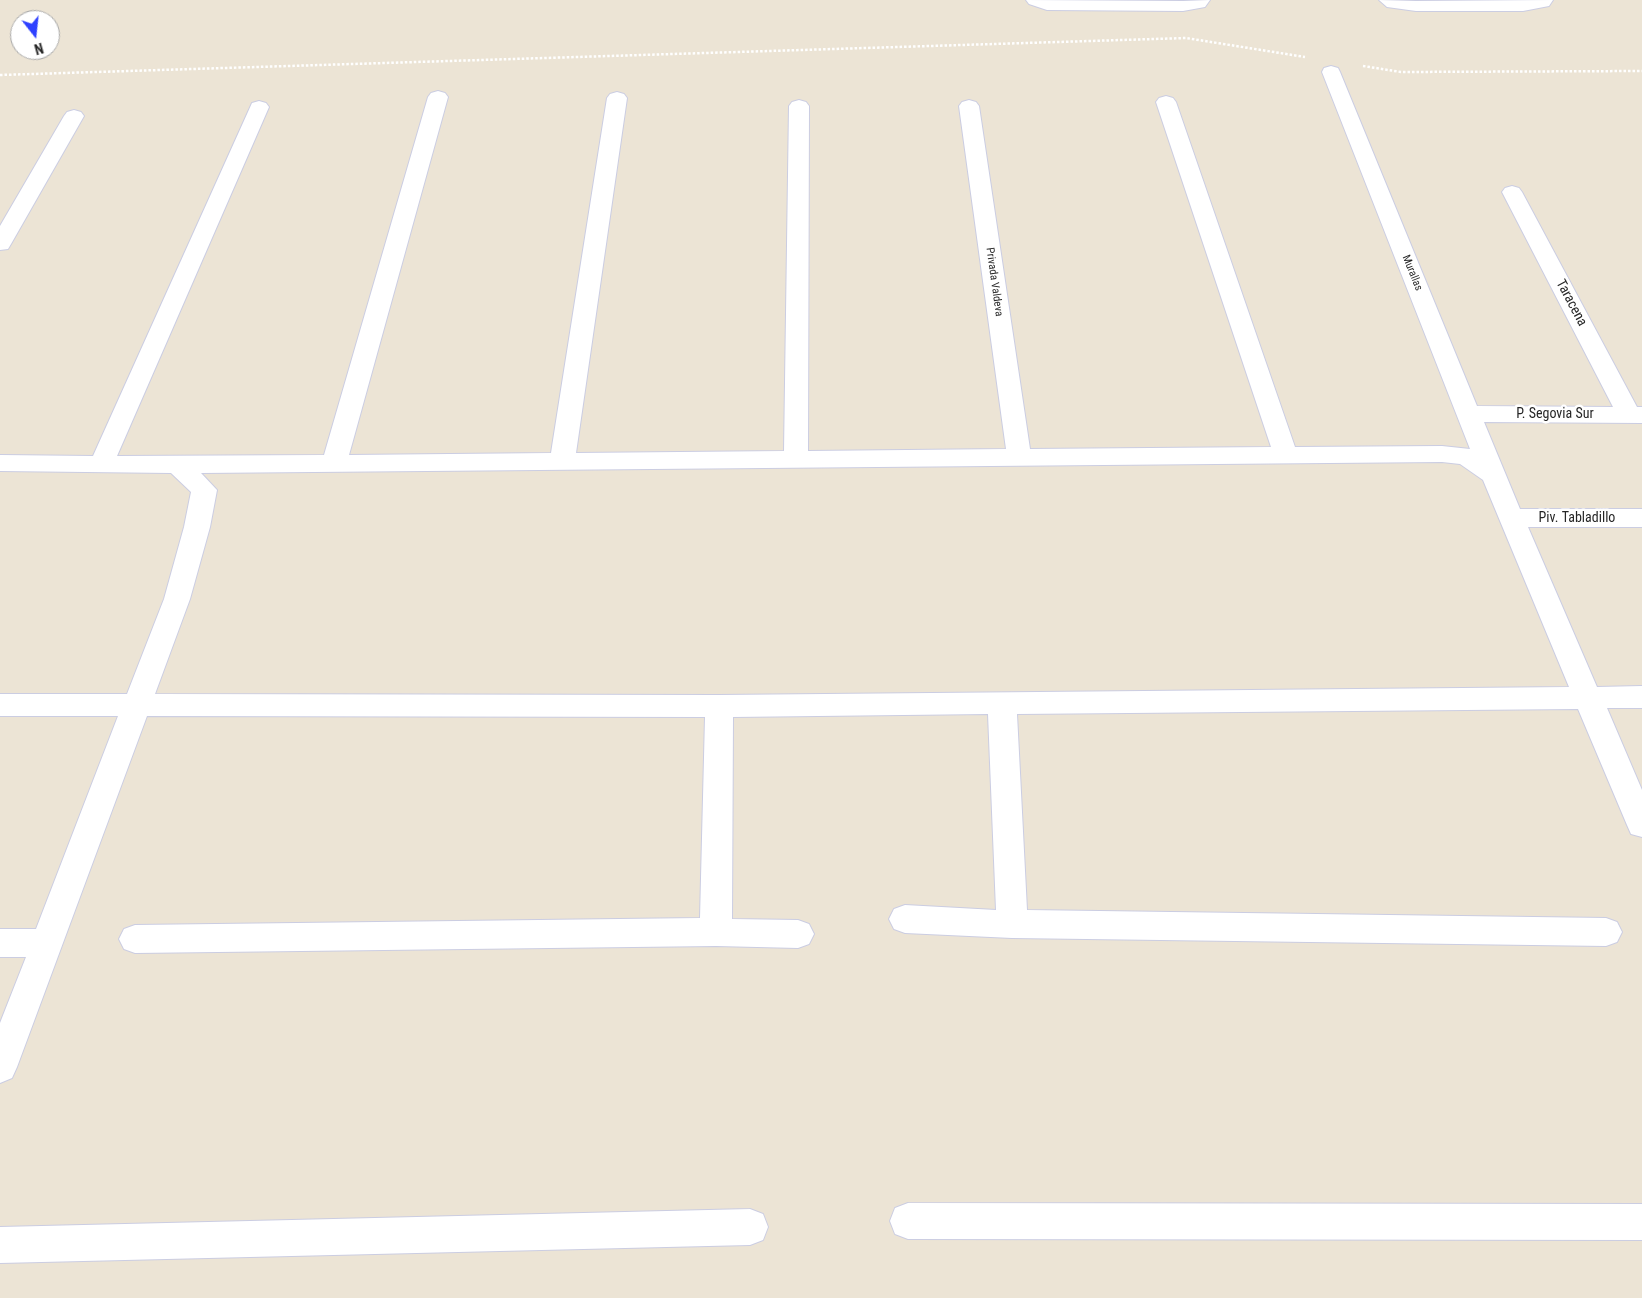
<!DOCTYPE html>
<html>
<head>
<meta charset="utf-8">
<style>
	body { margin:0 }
	#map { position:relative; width:1642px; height:1298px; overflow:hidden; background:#ece4d5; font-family:"Roboto Condensed",sans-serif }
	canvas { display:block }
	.north { position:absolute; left:10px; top:10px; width:50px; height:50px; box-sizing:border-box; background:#fff; border:1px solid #a8a8a8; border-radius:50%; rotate:164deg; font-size:14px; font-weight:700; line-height:20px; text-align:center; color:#262626 }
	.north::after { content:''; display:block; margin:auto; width:18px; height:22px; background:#2f41ff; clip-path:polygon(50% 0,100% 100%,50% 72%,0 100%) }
</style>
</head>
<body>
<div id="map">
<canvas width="1642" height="1298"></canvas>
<div class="north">N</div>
</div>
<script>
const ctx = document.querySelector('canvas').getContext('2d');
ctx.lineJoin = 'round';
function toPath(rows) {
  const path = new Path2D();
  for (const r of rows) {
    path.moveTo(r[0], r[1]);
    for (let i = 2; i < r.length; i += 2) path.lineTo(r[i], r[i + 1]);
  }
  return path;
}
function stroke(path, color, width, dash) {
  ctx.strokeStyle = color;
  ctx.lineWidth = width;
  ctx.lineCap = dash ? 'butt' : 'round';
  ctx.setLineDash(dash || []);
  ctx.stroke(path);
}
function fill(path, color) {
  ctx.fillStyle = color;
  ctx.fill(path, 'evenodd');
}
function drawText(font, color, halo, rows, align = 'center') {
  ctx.font = font + ' "Roboto Condensed",sans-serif';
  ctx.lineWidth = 5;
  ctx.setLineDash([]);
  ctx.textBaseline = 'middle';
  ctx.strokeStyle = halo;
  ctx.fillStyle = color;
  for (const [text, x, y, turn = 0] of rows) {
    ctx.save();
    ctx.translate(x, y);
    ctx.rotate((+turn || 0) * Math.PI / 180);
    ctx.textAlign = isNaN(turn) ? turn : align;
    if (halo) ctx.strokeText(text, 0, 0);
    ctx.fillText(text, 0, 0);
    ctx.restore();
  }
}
const minor = toPath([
	[1026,0,1183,1,1210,0,1205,7,1183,11,1047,10,1029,4,1026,0],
	[1379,0,1416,1,1553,0,1549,6,1523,11,1416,11,1387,7,1379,0],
	[1331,66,1338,68,1340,72,1477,406,1613,407,1502,192,1505,188,1512,186,1519,188,1522,192,1637,407,1642,407,1642,423,1484,422,1520,509,1642,509,1642,527,1528,527,1597,687,1642,686,1642,708,1607,708,1642,790,1642,837,1631,834,1627,825,1578,709,1017,714,1027,910,1606,918,1617,922,1622,932,1617,942,1606,946,1012,938,905,933,894,929,889,919,894,909,905,905,996,910,988,714,733,717,732,919,798,920,809,924,814,934,809,944,798,948,716,946,135,953,124,949,119,939,124,929,135,925,700,918,705,717,147,716,17,1067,12,1078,0,1083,0,1023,26,957,0,957,0,929,36,929,118,716,0,716,0,694,127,694,164,599,184,527,191,492,171,473,0,471,0,455,93,456,252,103,259,101,266,103,269,107,117,456,324,455,428,97,431,93,438,91,445,93,448,97,349,455,551,453,607,98,610,94,617,92,624,94,627,98,576,453,784,451,789,106,792,102,799,100,806,102,809,106,808,451,1006,449,959,106,962,102,969,100,976,102,979,106,1030,449,1271,447,1156,102,1159,98,1166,96,1173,98,1176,102,1295,447,1442,446,1470,449,1322,72,1324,68,1331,66],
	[1442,462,1460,464,1483,480,1569,687,719,695,155,694,190,599,210,527,217,490,201,473,1442,462],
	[74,110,81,112,84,116,11,244,8,249,0,250,0,226,64,116,67,112,74,110],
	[908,1203,1642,1204,1642,1240,908,1239,895,1234,890,1221,895,1208,908,1203],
	[750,1209,763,1214,768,1227,763,1240,750,1245,0,1263,0,1227,750,1209]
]);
stroke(minor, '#cbcde2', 2);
stroke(toPath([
	[1363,66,1401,72,1642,71],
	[0,75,1186,38,1305,57]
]), '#fff', 2.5, [2.5, 2]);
fill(minor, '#fff');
drawText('11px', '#262626', '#fff', [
	["Murallas",1412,273,68],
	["Privada Valdeva",994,282,82]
]);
drawText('14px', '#262626', '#fff', [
	["Taracena",1571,303,62],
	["P. Segovia Sur",1555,414],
	["Piv. Tabladillo",1577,518]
]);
</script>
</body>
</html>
